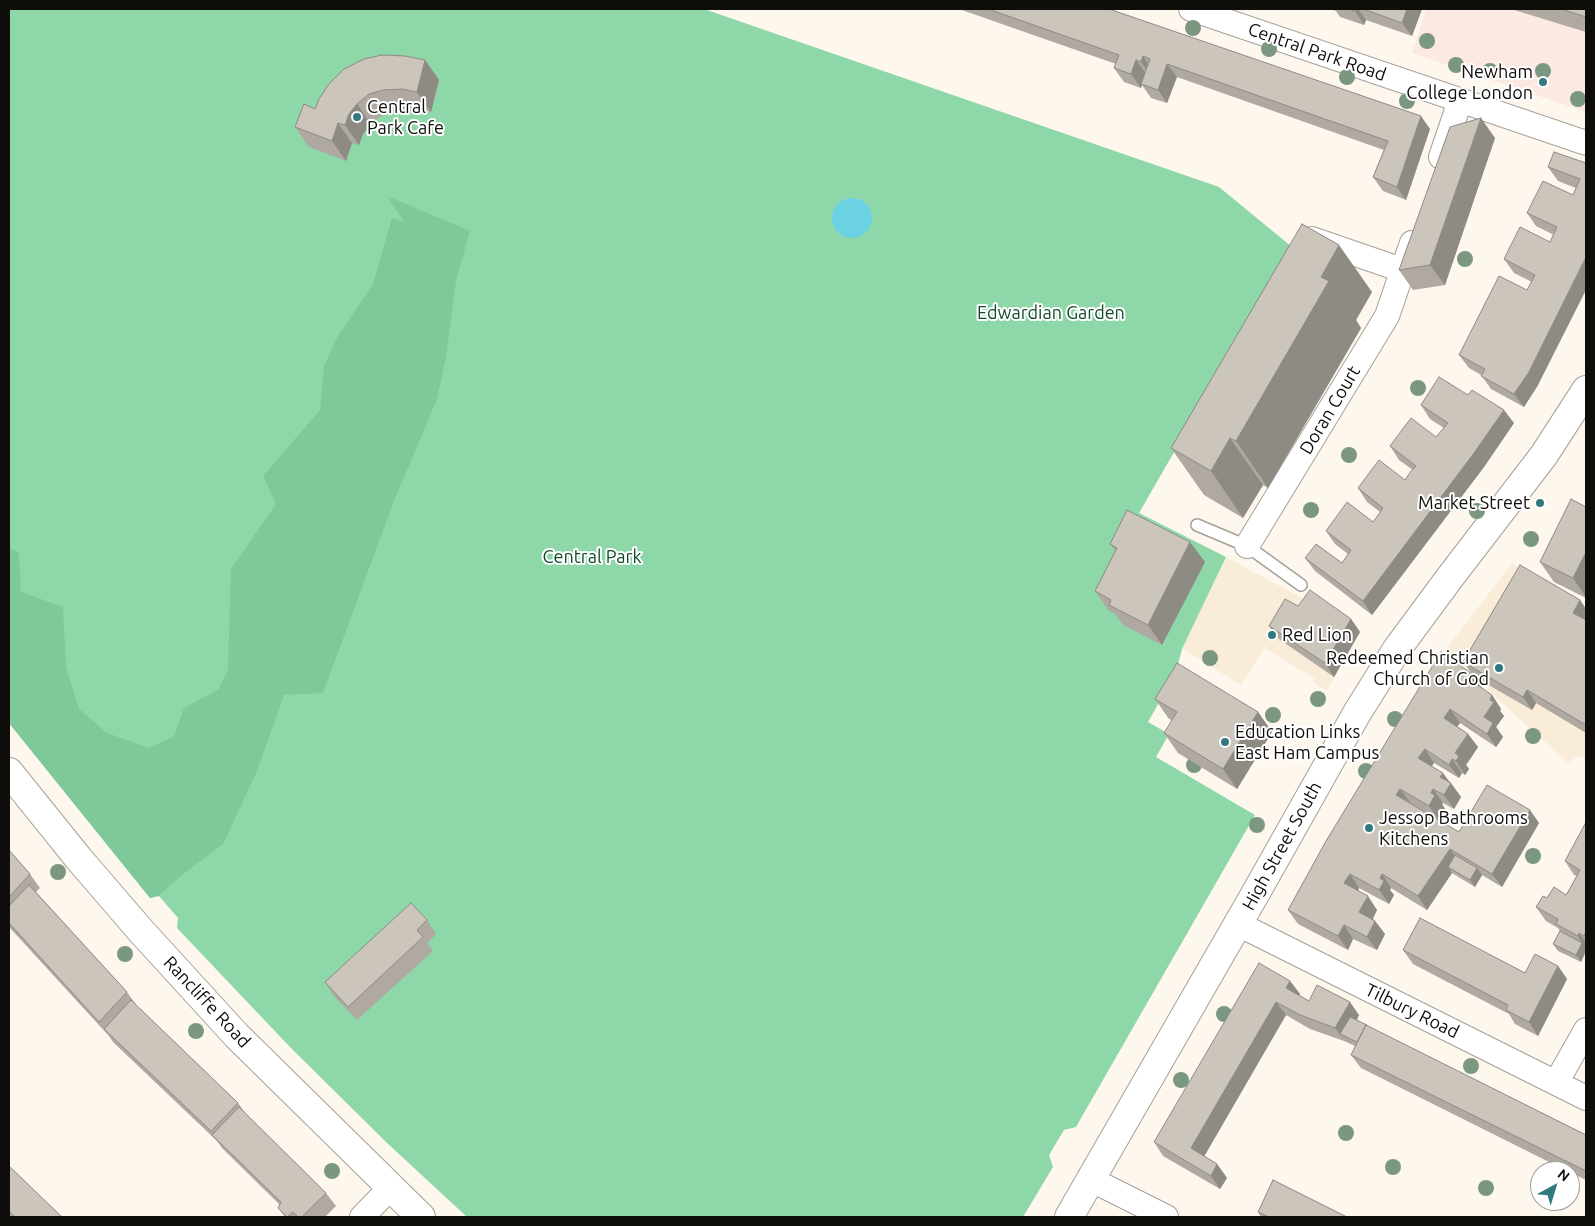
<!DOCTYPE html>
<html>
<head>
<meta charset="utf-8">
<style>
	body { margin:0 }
	#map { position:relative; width:1595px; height:1226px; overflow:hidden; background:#fdf7ed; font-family:Ubuntu,sans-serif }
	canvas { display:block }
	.frame { position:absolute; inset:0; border:10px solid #0f0d0a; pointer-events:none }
	.north { position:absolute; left:1530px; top:1161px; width:50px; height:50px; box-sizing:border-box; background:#fff; border:1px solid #9f9e9d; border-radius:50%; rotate:39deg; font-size:14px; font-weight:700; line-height:20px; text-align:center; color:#0f0d0a }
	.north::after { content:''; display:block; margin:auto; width:18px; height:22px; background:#30797e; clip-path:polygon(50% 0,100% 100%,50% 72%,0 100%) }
</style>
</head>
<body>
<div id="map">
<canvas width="1595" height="1226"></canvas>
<div class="frame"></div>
<div class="north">N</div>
</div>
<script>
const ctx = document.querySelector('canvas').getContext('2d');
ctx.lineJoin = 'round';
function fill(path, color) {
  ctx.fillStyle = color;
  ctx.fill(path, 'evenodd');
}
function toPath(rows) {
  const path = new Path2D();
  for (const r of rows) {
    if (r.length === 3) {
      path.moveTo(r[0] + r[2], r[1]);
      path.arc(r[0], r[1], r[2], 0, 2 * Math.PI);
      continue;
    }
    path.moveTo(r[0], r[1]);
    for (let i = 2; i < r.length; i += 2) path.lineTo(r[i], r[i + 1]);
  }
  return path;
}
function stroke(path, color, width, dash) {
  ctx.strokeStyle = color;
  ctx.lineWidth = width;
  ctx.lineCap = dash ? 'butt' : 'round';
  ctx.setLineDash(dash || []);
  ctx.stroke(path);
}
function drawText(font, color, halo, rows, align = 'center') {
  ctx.font = font + ' Ubuntu,sans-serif';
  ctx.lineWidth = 4;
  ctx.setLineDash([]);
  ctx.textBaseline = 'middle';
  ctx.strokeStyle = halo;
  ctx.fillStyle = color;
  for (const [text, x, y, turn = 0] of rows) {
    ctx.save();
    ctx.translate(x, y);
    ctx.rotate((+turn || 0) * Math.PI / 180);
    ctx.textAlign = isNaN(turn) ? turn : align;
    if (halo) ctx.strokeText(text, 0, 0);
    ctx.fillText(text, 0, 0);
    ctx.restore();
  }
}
fill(toPath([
	[1226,557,1302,598,1318,606,1320,604,1360,632,1327,691,1313,682,1315,679,1265,648,1241,685,1182,649],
	[1512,563,1526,574,1586,608,1586,758,1577,756,1569,764,1445,651]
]), '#f9ecd8');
fill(toPath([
	[1426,9,1586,9,1586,112,1412,53]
]), '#fce9e1');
fill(toPath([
	[9,9,704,9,1219,187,1292,247,1139,513,1226,557,1182,649,1176,672,1148,722,1169,734,1156,757,1255,815,1076,1127,1064,1130,1049,1155,1053,1167,1023,1217,467,1217,386,1142,290,1047,177,928,178,918,159,896,150,898,9,723]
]), '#8ed7a8');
fill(toPath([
	[387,196,470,231,456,280,446,357,437,399,394,501,323,693,284,695,257,771,223,844,182,875,158,896,150,898,9,723,9,547,19,553,21,592,63,607,66,667,79,709,107,733,149,748,174,736,184,708,219,689,228,669,231,569,276,504,263,476,320,410,324,366,338,336,373,284,392,218,404,222]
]), '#7fc899');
fill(toPath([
	[852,218,20]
]), '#6ad2e3');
const service = toPath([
	[1197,525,1247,546,1301,585]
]);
const minor = toPath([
	[1191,9,1586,143],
	[1441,157,1460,101],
	[1312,239,1402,270],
	[1247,546,1387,316,1412,243],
	[1238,924,1586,1098],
	[1556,1083,1586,1030],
	[1092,1180,1166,1217],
	[362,1217,390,1188]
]);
const secondary = toPath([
	[9,772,79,859,141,931,237,1036,421,1217]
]);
const primary = toPath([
	[1069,1217,1258,889,1357,713,1397,649,1451,576,1544,455,1586,390]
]);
stroke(service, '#a6a198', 14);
stroke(minor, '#a6a198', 26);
stroke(secondary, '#a6a198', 30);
stroke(primary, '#a6a198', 30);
stroke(service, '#fff', 11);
stroke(minor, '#fff', 24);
stroke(secondary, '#fff', 28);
stroke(primary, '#fff', 28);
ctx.fillStyle = '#7b9782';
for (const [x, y] of [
	[1193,28],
	[1427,41],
	[1269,49],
	[1456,65],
	[1490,71],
	[1543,71],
	[1347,77],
	[1578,99],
	[1407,101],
	[1465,259],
	[1418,388],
	[1349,455],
	[1311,510],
	[1477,511],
	[1531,539],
	[1210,658],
	[1318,699],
	[1273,715],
	[1395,719],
	[1533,736],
	[1194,765],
	[1366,771],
	[1257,825],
	[1533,856],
	[58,872],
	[125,954],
	[1224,1014],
	[196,1031],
	[1471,1066],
	[1181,1080],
	[1346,1133],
	[1393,1167],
	[332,1171],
	[1486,1188]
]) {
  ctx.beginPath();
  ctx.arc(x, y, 8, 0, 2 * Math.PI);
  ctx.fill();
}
fill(toPath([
	[959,9,1109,9,1430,129,1406,200,1383,191,1373,177,1384,150,1177,77,1167,103,1151,98,1142,85,1141,88,1124,82,1114,68,1116,64],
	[1330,9,1422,9,1412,36,1366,20,1364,25,1340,17,1336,11],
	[1511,9,1586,9,1586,32],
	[425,60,439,80,431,112,416,109,397,110,384,114,371,124,363,134,359,145,352,143,346,161,309,147,295,127,315,109],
	[1495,138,1445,285,1413,290,1399,270],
	[1586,163,1538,385,1524,407,1491,389,1481,375,1469,368,1459,355,1527,290,1532,282,1514,273,1504,259,1550,242,1554,235,1536,226,1527,213,1573,195,1576,188,1558,181,1548,167],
	[1372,292,1356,320,1361,328,1268,488,1263,485,1243,518,1204,495,1171,448],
	[1421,405,1514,423,1484,467,1372,615,1315,571,1305,558,1342,563,1348,554,1335,544,1326,531,1373,522,1380,512,1367,502,1358,488,1405,480,1413,470,1399,460,1390,446,1436,437,1444,428,1430,419],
	[1586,507,1586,598,1554,582,1540,562],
	[1110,544,1205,562,1162,645,1123,625,1115,614,1109,611,1095,591,1115,551],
	[1580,600,1586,609,1586,733,1536,703,1532,710,1473,676,1481,688,1492,695,1501,709,1500,711,1504,716,1496,727,1503,737,1496,747,1460,723,1457,726,1468,734,1478,747,1466,765,1469,769,1465,775,1462,773,1459,778,1434,763,1432,766,1449,781,1461,797,1454,809,1443,803,1442,804,1445,809,1438,819,1410,803,1459,832,1539,823,1502,887,1482,875,1475,887,1452,873,1427,910,1391,888,1390,890,1394,895,1389,904,1359,888,1358,891,1377,910,1373,919,1375,921,1385,934,1377,950,1353,939,1348,950,1298,924,1288,910,1472,674,1463,662],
	[1298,606,1351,619,1360,632,1334,677,1279,639,1269,626],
	[1155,699,1258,712,1272,732,1237,789,1178,753,1164,733,1172,720,1169,719],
	[1586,825,1586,951,1581,962,1558,951,1553,944,1560,931,1558,928,1546,921,1536,907,1547,898,1566,895,1577,876,1574,875,1565,861],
	[9,850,30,874,40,888,36,892,127,992,137,1006,238,1103,246,1114,326,1193,336,1206,325,1217,285,1217,278,1208,280,1205,222,1148,217,1141,113,1042,109,1036,10,928,9,926],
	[427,920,436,934,427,943,433,951,357,1020,334,996,325,982],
	[1403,950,1525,973,1558,966,1567,979,1538,1036,1515,1024,1509,1014,1413,964],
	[1290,981,1300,994,1299,995,1309,1001,1359,1015,1357,1020,1368,1027,1586,1135,1586,1180,1570,1172,1570,1171,1567,1171,1361,1068,1351,1055,1355,1046,1344,1041,1310,1029,1286,1015,1204,1156,1217,1164,1227,1178,1220,1189,1163,1156,1154,1142],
	[9,1166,62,1217,11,1217,9,1215],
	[1258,1212,1347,1217,1261,1217]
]), '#afa9a2');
fill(toPath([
	[1356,9,1358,9,1366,20,1364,25,1355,11],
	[1407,9,1422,9,1412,36,1402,23],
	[1143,56,1152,70,1150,75,1141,62],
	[425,60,439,80,431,112,417,92],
	[1136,60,1146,74,1141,88,1131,74],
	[1167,64,1177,77,1167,103,1158,90],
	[357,104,371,124,363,134,359,145,345,125,349,114],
	[1421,116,1430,129,1406,200,1397,187],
	[1481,118,1495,138,1445,285,1430,265],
	[338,123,352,143,346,161,332,141],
	[1339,245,1372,292,1356,320,1361,328,1268,488,1236,441,1321,277],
	[1586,257,1586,290,1538,385,1524,407,1514,394],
	[1504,410,1514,423,1484,467,1372,615,1363,601],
	[1230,438,1263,485,1243,518,1211,471],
	[1190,542,1205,562,1162,645,1148,625],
	[1585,554,1586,555,1586,597,1573,578],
	[1580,600,1586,609,1586,620,1583,626,1573,613],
	[1351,619,1360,632,1334,677,1325,663],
	[1472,674,1482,688,1479,693,1469,679],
	[1527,690,1536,703,1532,710,1523,697],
	[1492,695,1501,709,1500,711,1504,716,1496,727,1503,737,1496,747,1487,734,1484,717],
	[1450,709,1460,723,1454,731,1444,718],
	[1258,712,1272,732,1237,789,1223,769],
	[1468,734,1478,747,1466,765,1469,769,1465,775,1456,761,1455,753],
	[1425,749,1434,763,1427,772,1418,758],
	[1452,759,1462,773,1459,778,1449,765],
	[1443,773,1451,784,1451,783,1461,797,1454,809,1444,795,1440,777],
	[1400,789,1410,802,1396,795],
	[1433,789,1443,803,1442,804,1445,809,1438,819,1429,806,1431,793],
	[1530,810,1539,823,1502,887,1492,874],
	[1450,849,1459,862,1448,867,1452,873,1427,910,1418,896],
	[1477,868,1482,875,1475,887,1470,880],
	[1350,874,1359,888,1354,897,1344,883],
	[1382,874,1391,888,1390,890,1394,895,1389,904,1379,890,1380,878],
	[1368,896,1377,910,1369,926,1359,912],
	[1375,921,1385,934,1377,950,1367,937],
	[1344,925,1353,939,1348,950,1338,936],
	[1579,933,1586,943,1586,951,1581,962,1576,955,1582,943,1578,936],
	[1558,966,1567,979,1538,1036,1529,1022],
	[1290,981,1300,994,1296,1001,1286,988],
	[1276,1002,1286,1015,1201,1162,1191,1148],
	[1350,1002,1359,1015,1347,1038,1340,1034,1335,1028],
	[1217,1164,1227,1178,1220,1189,1211,1176]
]), '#8e8a84');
const building = toPath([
	[988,9,1109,9,1421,116,1397,187,1373,177,1388,141,1167,64,1158,90,1141,84,1150,59,1143,56,1141,62,1136,60,1131,74,1114,68,1119,55,988,9],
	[1348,9,1356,9,1355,11,1348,9],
	[1363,9,1407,9,1402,23,1363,9],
	[1561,9,1586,9,1586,17,1561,9],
	[382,55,405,56,425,60,417,92,402,89,383,90,369,94,357,104,349,114,345,125,338,123,332,141,295,127,304,104,315,109,319,99,328,85,344,69,364,59,382,55],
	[1481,118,1430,265,1399,270,1450,127,1481,118],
	[1554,152,1586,163,1586,257,1529,372,1514,394,1481,376,1485,369,1459,355,1499,276,1527,290,1535,275,1504,259,1520,227,1550,242,1557,227,1527,213,1543,181,1573,195,1580,179,1548,167,1554,152],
	[1302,224,1339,245,1321,277,1329,281,1236,441,1230,438,1211,471,1171,448,1302,224],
	[1439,377,1468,395,1472,390,1504,410,1474,453,1363,601,1305,558,1316,544,1342,563,1351,550,1326,531,1347,502,1373,522,1379,514,1383,508,1358,488,1379,460,1405,480,1411,471,1416,466,1390,446,1411,418,1436,437,1448,423,1421,405,1439,377],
	[1571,499,1586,507,1586,554,1585,554,1573,578,1540,562,1571,499],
	[1127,510,1190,542,1148,625,1109,605,1111,600,1095,591,1117,548,1110,544,1127,510],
	[1520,565,1580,600,1573,613,1586,620,1586,725,1527,690,1523,697,1463,662,1520,565],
	[1310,590,1351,619,1325,663,1269,626,1285,599,1298,606,1310,590],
	[1441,652,1472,674,1469,679,1492,695,1490,700,1494,702,1484,717,1493,723,1487,734,1450,709,1444,718,1468,734,1455,753,1459,756,1456,761,1452,759,1449,765,1425,749,1418,758,1443,773,1440,777,1451,783,1444,795,1433,789,1431,793,1435,795,1429,806,1400,789,1396,795,1459,832,1487,785,1530,810,1492,874,1450,849,1418,896,1382,874,1380,878,1384,881,1379,890,1350,874,1344,883,1368,896,1359,912,1375,921,1367,937,1344,925,1338,936,1288,910,1326,841,1441,652],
	[1177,663,1258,712,1223,769,1164,733,1177,712,1155,699,1177,663],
	[1585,824,1586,825,1586,932,1584,936,1579,933,1578,936,1556,924,1558,919,1536,907,1543,896,1547,898,1554,887,1566,895,1568,892,1580,870,1565,861,1585,824],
	[9,850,30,874,9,897,9,850],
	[1455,855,1477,868,1470,880,1448,867,1455,855],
	[29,885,127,992,99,1022,9,923,9,906,29,885],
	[411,903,427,920,417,930,423,937,348,1007,325,982,411,903],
	[1420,918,1525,973,1535,954,1558,966,1529,1022,1506,1010,1508,1005,1403,950,1420,918],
	[1560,931,1582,943,1576,955,1553,944,1560,931],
	[1259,963,1290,981,1286,988,1309,1001,1317,985,1350,1002,1335,1028,1300,1015,1276,1002,1191,1148,1217,1164,1211,1176,1154,1142,1259,963],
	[131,1000,238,1103,211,1131,104,1029,131,1000],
	[1350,1017,1367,1025,1367,1026,1366,1025,1357,1042,1340,1034,1350,1017],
	[1366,1025,1586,1135,1586,1171,1351,1055,1366,1025],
	[239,1107,326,1193,302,1217,298,1217,293,1212,287,1217,278,1208,281,1202,212,1135,239,1107],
	[9,1166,62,1217,15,1217,9,1211,9,1166],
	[1273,1180,1347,1217,1269,1217,1258,1212,1273,1180]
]);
fill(building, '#cbc5bc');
stroke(building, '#8e8a84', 1);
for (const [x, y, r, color] of [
	[1543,82,5,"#30797e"],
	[357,117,5,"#30797e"],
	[1540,503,5,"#30797e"],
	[1272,635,5,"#30797e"],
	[1499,668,5,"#30797e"],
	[1225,742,5,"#30797e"],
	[1369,828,5,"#30797e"]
]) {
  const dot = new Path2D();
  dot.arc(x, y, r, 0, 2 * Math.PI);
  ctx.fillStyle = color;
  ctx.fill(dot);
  stroke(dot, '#fff', 2);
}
drawText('18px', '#0f0d0a', '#fff', [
	["Central Park Road",1317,52,19],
	["Doran Court",1330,410,-59],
	["High Street South",1282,846,-61],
	["Rancliffe Road",207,1002,47],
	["Tilbury Road",1412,1011,26]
]);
drawText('18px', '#0f0d0a', '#fff', [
	["Newham",1533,72,"right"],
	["College London",1533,93,"right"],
	["Central",367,107],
	["Park Cafe",367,128],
	["Market Street",1530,503,"right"],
	["Red Lion",1282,635],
	["Redeemed Christian",1489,658,"right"],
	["Church of God",1489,679,"right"],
	["Education Links",1235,732],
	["East Ham Campus",1235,753],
	["Jessop Bathrooms",1379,818],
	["Kitchens",1379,839]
], 'left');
drawText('18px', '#11492b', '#fff', [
	["Edwardian Garden",1051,313],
	["Central Park",592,557]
]);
</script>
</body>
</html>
